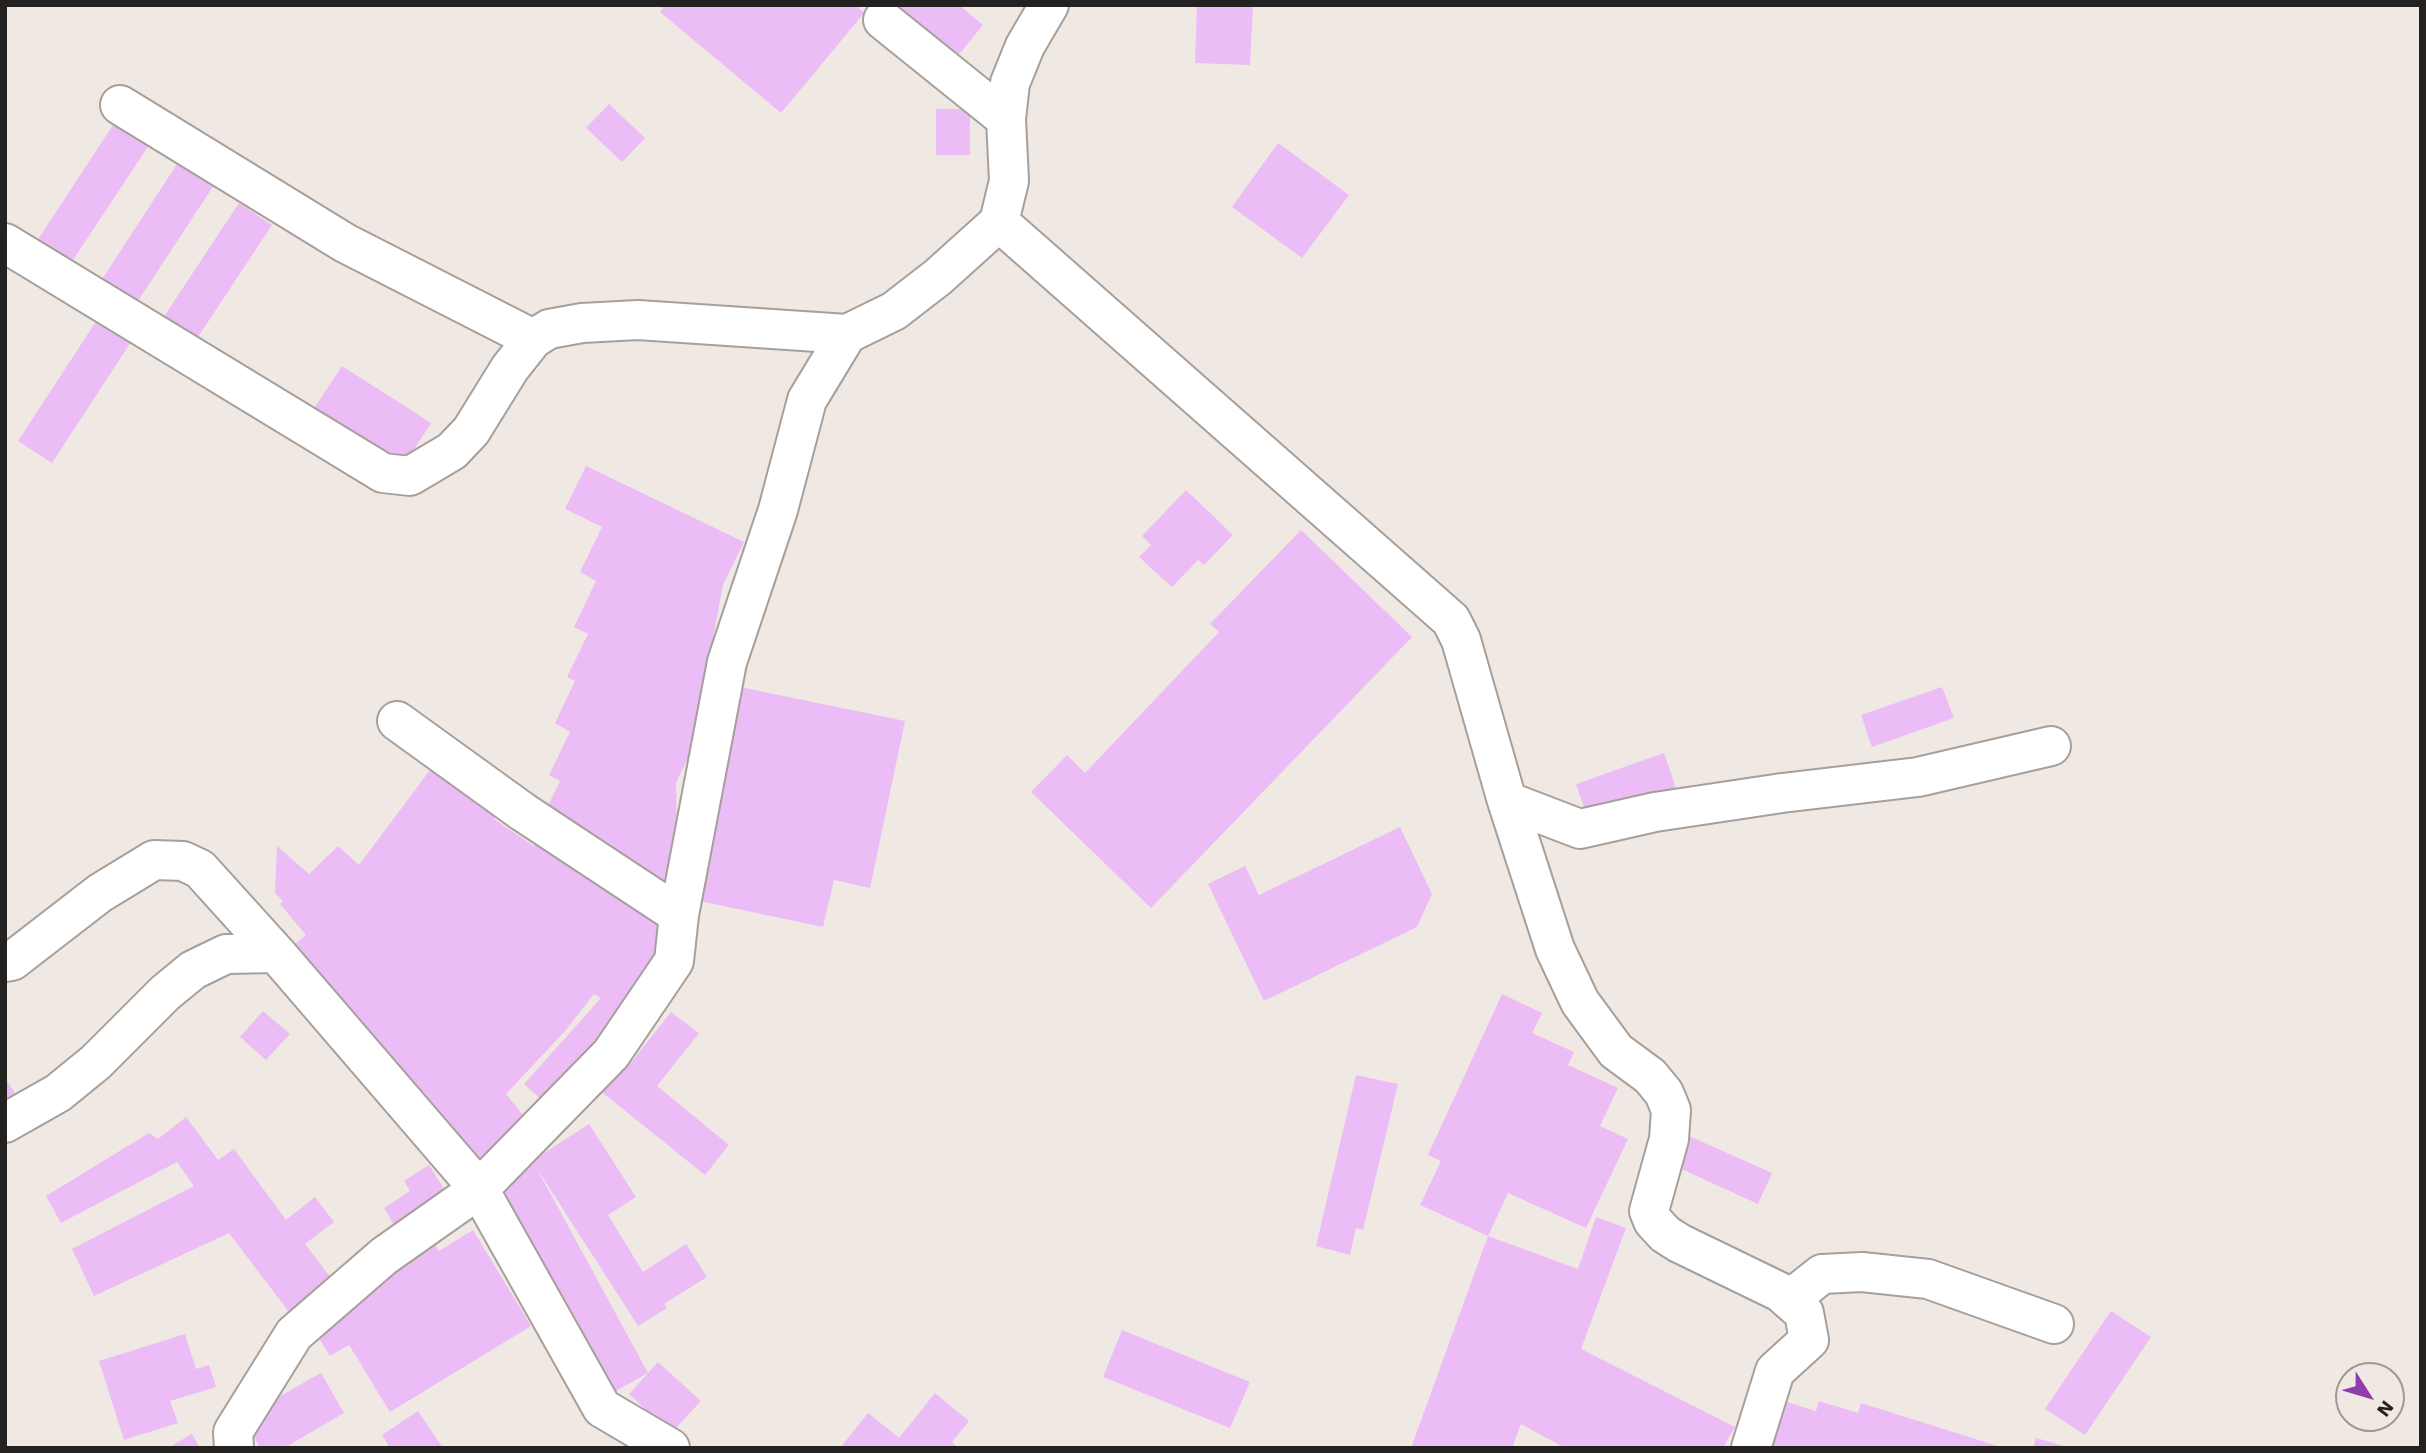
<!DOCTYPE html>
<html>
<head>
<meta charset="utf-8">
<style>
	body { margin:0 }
	#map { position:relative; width:2426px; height:1453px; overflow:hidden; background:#f0e8e3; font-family:"Work Sans",sans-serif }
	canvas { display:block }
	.frame { position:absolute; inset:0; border:7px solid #242220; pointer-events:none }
	.north { position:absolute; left:2335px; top:1362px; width:70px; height:70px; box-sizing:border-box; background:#f0e8e3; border:2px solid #9e9995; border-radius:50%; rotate:127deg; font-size:19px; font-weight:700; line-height:28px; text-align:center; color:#242220 }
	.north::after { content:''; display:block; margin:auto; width:24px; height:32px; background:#903eac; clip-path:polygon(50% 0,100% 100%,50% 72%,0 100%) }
</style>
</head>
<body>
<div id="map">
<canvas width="2426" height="1453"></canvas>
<div class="frame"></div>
<div class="north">N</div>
</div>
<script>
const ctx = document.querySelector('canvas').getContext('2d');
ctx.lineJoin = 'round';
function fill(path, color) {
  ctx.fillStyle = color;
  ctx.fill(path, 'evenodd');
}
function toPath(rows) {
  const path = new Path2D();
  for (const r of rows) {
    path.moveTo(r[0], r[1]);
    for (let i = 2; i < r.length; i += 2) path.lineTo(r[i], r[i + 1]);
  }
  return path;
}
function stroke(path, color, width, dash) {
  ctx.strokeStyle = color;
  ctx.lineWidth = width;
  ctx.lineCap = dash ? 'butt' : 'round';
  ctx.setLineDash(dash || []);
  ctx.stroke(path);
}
fill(toPath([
	[660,5,856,5,864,13,781,113,660,12,663,8],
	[881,5,959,5,983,25,951,64],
	[1197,5,1253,5,1250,65,1195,63],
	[609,104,645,138,622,162,586,128],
	[936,109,970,109,970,155,936,155],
	[115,122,149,145,71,263,37,241],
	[1278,143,1349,195,1302,258,1232,207],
	[179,161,214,185,134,307,99,284],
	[239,203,272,225,194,343,161,321],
	[99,317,133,339,52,463,18,441],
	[342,366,431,423,400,471,311,413],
	[586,466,744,542,723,585,703,690,697,739,676,783,677,838,661,892,541,820,560,781,549,775,570,732,555,723,575,681,567,677,588,634,574,627,596,581,580,572,602,527,565,509],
	[1186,490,1233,535,1204,565,1198,560,1172,587,1139,557,1151,545,1142,536],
	[1301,530,1412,637,1151,908,1031,792,1067,755,1085,773,1219,632,1210,624],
	[735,686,905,721,870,888,834,880,823,927,690,899],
	[1942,687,1954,718,1872,747,1861,715],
	[1664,753,1676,788,1588,819,1576,784],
	[433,766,499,813,494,819,534,846,541,833,670,933,653,977,544,1102,524,1084,601,998,594,994,566,1030,506,1094,529,1123,467,1173,289,950,306,935,280,904,283,901,275,893,277,846,309,874,338,846,359,865],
	[1400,827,1432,894,1417,927,1264,1001,1208,884,1245,866,1259,895],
	[1502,994,1542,1013,1532,1033,1574,1052,1568,1065,1618,1088,1600,1126,1628,1139,1586,1228,1508,1193,1488,1236,1420,1205,1441,1161,1428,1155],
	[263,1011,290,1034,266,1060,240,1037],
	[671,1012,699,1033,657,1086,729,1145,705,1175,598,1089,623,1059,630,1064],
	[1356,1075,1398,1084,1363,1230,1356,1228,1350,1255,1316,1246],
	[5,1078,15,1093,5,1099],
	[186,1117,218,1160,234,1149,286,1220,315,1197,334,1222,305,1244,331,1278,315,1289,320,1295,292,1316,229,1233,94,1296,72,1249,194,1186,177,1162,61,1223,46,1196,149,1133,158,1139],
	[589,1124,636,1197,608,1215,643,1272,686,1244,707,1277,664,1304,667,1308,638,1326,536,1167,648,1373,658,1362,701,1401,671,1433,629,1394,648,1373,609,1395,494,1182,532,1161],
	[1680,1132,1772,1173,1758,1204,1666,1162],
	[429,1165,449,1197,397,1230,384,1208,410,1191,404,1181],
	[1596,1217,1626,1228,1581,1349,1735,1427,1723,1448,1565,1448,1521,1424,1512,1448,1411,1448,1488,1236,1578,1269],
	[473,1230,531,1326,390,1412,349,1345,330,1356,312,1327,433,1241,439,1251],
	[2111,1311,2151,1337,2085,1435,2045,1409],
	[1122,1330,1250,1382,1230,1428,1103,1377],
	[185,1334,196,1369,209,1365,216,1387,170,1401,178,1423,124,1440,99,1361],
	[321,1373,344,1413,284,1448,260,1448,253,1435,266,1404],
	[935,1393,969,1421,952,1442,958,1448,840,1448,868,1413,899,1438],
	[1774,1398,1816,1411,1819,1401,1858,1413,1861,1403,2004,1448,1758,1448],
	[418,1411,443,1448,390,1448,382,1435],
	[192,1434,200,1448,168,1448],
	[2036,1438,2067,1447,2066,1448,2033,1448]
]), '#ecbcf6');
const minor = toPath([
	[883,20,1006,119],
	[120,105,345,243,533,339],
	[999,222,1451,620,1461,640,1507,801,1555,949,1580,1002,1616,1051,1650,1076,1664,1093,1671,1110,1669,1139,1649,1211,1653,1221,1665,1234,1679,1243,1780,1292,1804,1313,1809,1340,1775,1371,1751,1448],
	[5,243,383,473,410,476,452,451,471,431,510,368,533,339,549,329,582,323,638,320,847,334],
	[397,721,523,812,679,915],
	[1507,801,1580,829,1655,812,1782,793,1918,777,2051,746],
	[5,962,12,961,100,893,154,860,183,861,200,869,276,953],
	[5,1123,58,1093,96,1062,165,993,193,970,226,954,276,953,479,1189,602,1408,670,1448],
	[1789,1300,1822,1274,1862,1272,1928,1279,2054,1324],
	[234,1448,233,1432,294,1334,384,1256,479,1189,611,1054,674,961,679,915,727,662,778,510,807,400,847,334,894,311,938,277,999,222,1009,181,1006,119,1010,83,1025,46,1049,5]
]);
stroke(minor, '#a69f9a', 42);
stroke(minor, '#fff', 38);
</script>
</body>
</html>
